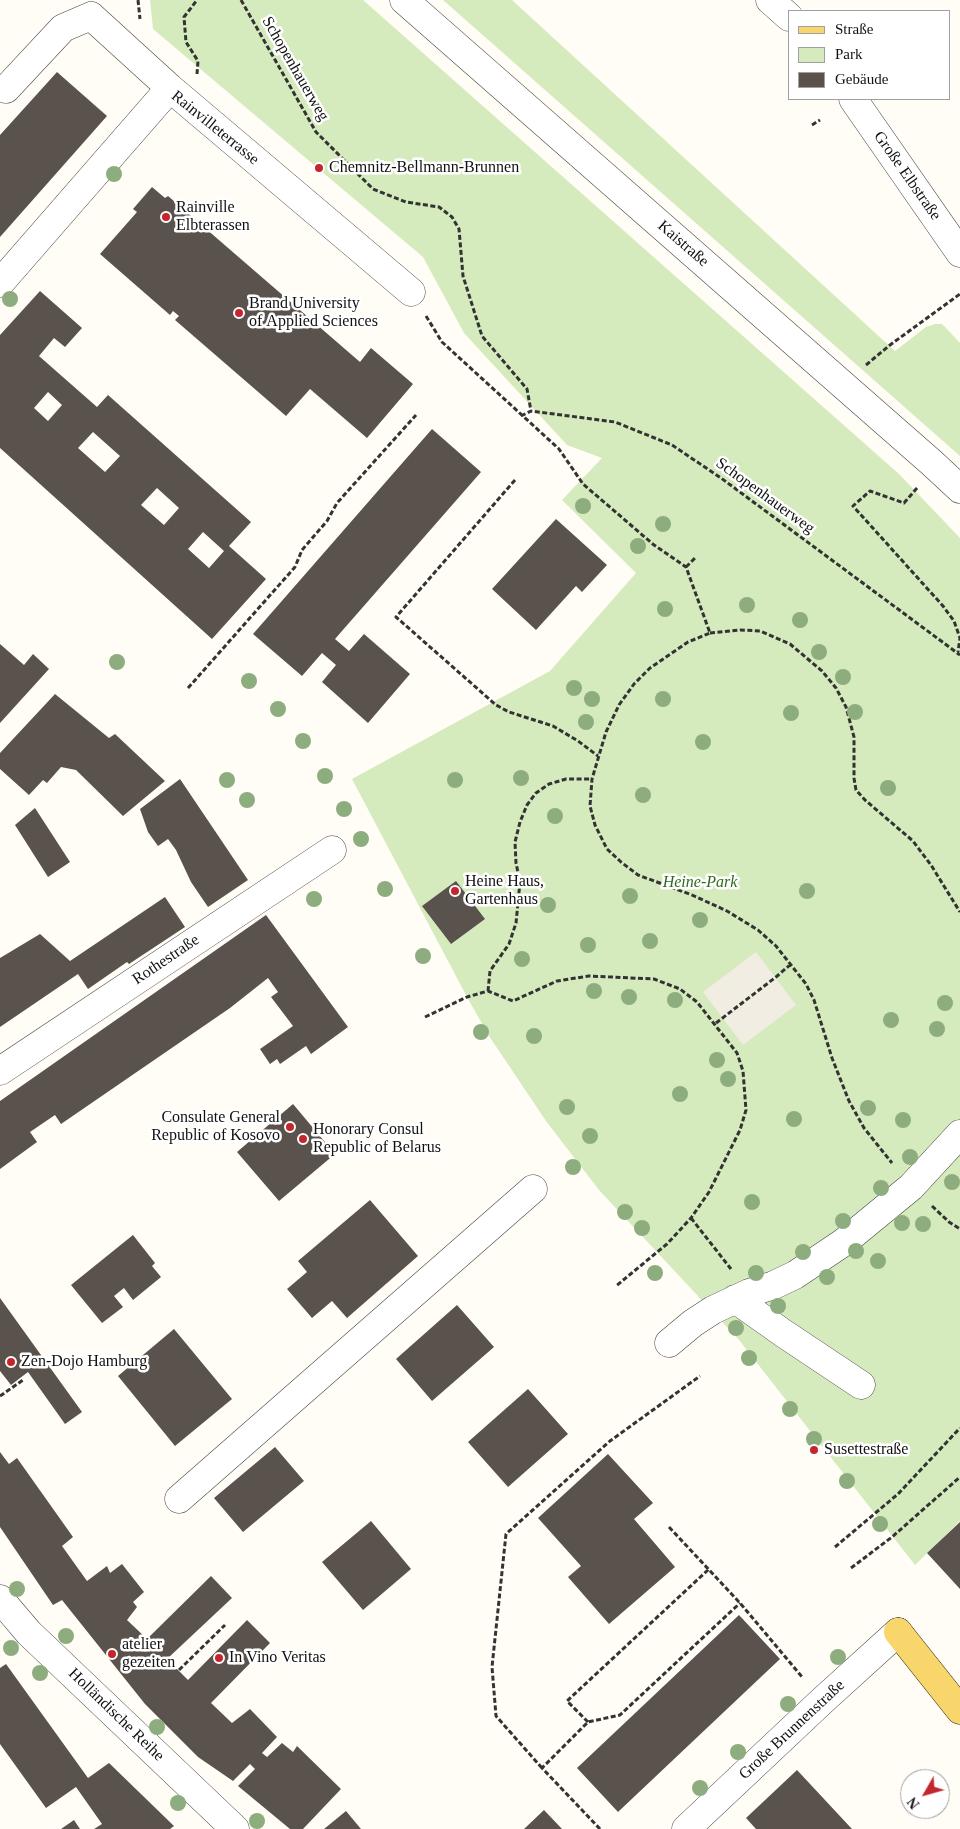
<!DOCTYPE html>
<html>
<head>
<meta charset="utf-8">
<style>
	body { margin:0 }
	#map { position:relative; width:960px; height:1829px; overflow:hidden; background:#fffdf5; font-family:"Times New Roman",serif }
	canvas { display:block }
	.legend { position:absolute; left:788px; top:10px; width:162px; height:90px; box-sizing:border-box; background:#fff; border:1px solid #a0a0a0; margin:0; padding:6px 9px; list-style:none; font-size:15px; color:#111 }
	.legend li { display:flex; align-items:center; gap:10px; height:25px }
	.legend b { width:25px; border:1px solid #a0a0a0 }
	.north { position:absolute; left:900px; top:1769px; width:50px; height:50px; box-sizing:border-box; background:#fff; border:1px solid #a0a0a0; border-radius:50%; rotate:232deg; font-size:14px; font-weight:700; line-height:20px; text-align:center; color:#111 }
	.north::after { content:''; display:block; margin:auto; width:18px; height:22px; background:#c4262e; clip-path:polygon(50% 0,100% 100%,50% 72%,0 100%) }
</style>
</head>
<body>
<div id="map">
<canvas width="960" height="1829"></canvas>
<ul class="legend">
<li><b style="height:6px;background:#f9d66b"></b>Straße</li>
<li><b style="height:14px;background:#d5ebbd"></b>Park</li>
<li><b style="height:14px;background:#5a524d"></b>Gebäude</li>
</ul>
<div class="north">N</div>
</div>
<script>
const ctx = document.querySelector('canvas').getContext('2d');
ctx.lineJoin = 'round';
function fill(path, color) {
  ctx.fillStyle = color;
  ctx.fill(path, 'evenodd');
}
function toPath(rows) {
  const path = new Path2D();
  for (const r of rows) {
    path.moveTo(r[0], r[1]);
    for (let i = 2; i < r.length; i += 2) path.lineTo(r[i], r[i + 1]);
  }
  return path;
}
function stroke(path, color, width, dash) {
  ctx.strokeStyle = color;
  ctx.lineWidth = width;
  ctx.lineCap = dash ? 'butt' : 'round';
  ctx.setLineDash(dash || []);
  ctx.stroke(path);
}
function drawText(font, color, halo, rows, align = 'center') {
  ctx.font = font + ' "Times New Roman",serif';
  ctx.lineWidth = 5;
  ctx.setLineDash([]);
  ctx.textBaseline = 'middle';
  ctx.strokeStyle = halo;
  ctx.fillStyle = color;
  for (const [text, x, y, turn = 0] of rows) {
    ctx.save();
    ctx.translate(x, y);
    ctx.rotate((+turn || 0) * Math.PI / 180);
    ctx.textAlign = isNaN(turn) ? turn : align;
    if (halo) ctx.strokeText(text, 0, 0);
    ctx.fillText(text, 0, 0);
    ctx.restore();
  }
}
fill(toPath([
	[150,0,363,0,899,474,960,538,960,1521,915,1565,739,1340,599,1190,546,1121,489,1036,467,997,352,779,550,671,636,573,562,500,602,458,567,445,464,333,423,257,153,29],
	[443,0,512,0,895,351,926,327,935,324,942,324,946,328,960,343,960,456]
]), '#d5ebbd');
fill(toPath([
	[756,952,796,1005,743,1045,703,992]
]), '#f1ede2');
fill(toPath([
	[57,72,107,116,0,237,0,135],
	[152,187,165,198,168,196,360,362,371,348,413,384,367,438,310,389,286,416,175,320,179,316,173,311,170,315,100,254,137,212,133,209],
	[40,291,82,328,65,347,54,338,39,356,97,407,108,395,251,522,229,546,266,579,212,639,0,448,0,335],
	[48,392,62,405,48,421,34,408],
	[93,432,120,456,105,472,78,448],
	[157,488,179,508,164,525,141,505],
	[203,532,224,551,209,568,188,549],
	[432,429,481,472,335,639,349,651,364,634,410,674,368,723,322,682,336,665,322,653,302,676,253,634],
	[556,519,607,565,582,592,576,586,536,630,492,589],
	[0,644,24,665,33,654,49,669,0,723],
	[55,694,109,738,115,734,165,781,123,816,76,770,61,767,47,783,43,780,29,795,0,769,0,753],
	[180,779,248,880,208,907,191,882,176,850,168,839,158,846,148,832,140,809],
	[35,808,70,862,48,877,15,825],
	[456,881,485,919,451,944,422,906],
	[165,897,185,927,129,964,127,962,88,989,78,974,0,1027,0,958,40,934,70,961],
	[266,915,348,1027,311,1054,306,1046,280,1064,277,1059,270,1064,260,1049,293,1026,271,997,278,992,268,978,230,1008,61,1124,55,1115,30,1132,37,1142,0,1169,0,1101],
	[293,1104,335,1154,279,1201,237,1152],
	[370,1200,418,1256,347,1318,332,1301,312,1318,287,1289,307,1272,298,1261],
	[133,1235,155,1263,152,1266,161,1277,133,1300,124,1288,114,1296,123,1307,102,1323,71,1285],
	[0,1298,82,1412,65,1424,28,1372,11,1385,0,1371],
	[457,1305,494,1347,432,1401,396,1359],
	[174,1329,232,1399,175,1446,118,1376],
	[528,1389,568,1434,508,1487,468,1442],
	[275,1447,304,1481,243,1532,214,1498],
	[0,1452,9,1464,17,1458,73,1537,62,1546,87,1581,107,1566,110,1573,122,1564,144,1592,133,1602,137,1607,127,1620,147,1639,211,1576,232,1598,167,1659,188,1680,247,1620,270,1643,211,1703,232,1723,250,1709,277,1737,262,1753,267,1757,282,1743,293,1752,297,1746,341,1789,303,1829,290,1829,238,1786,255,1769,250,1764,233,1781,198,1757,145,1704,62,1600,53,1605,0,1527],
	[608,1454,653,1503,634,1519,675,1567,609,1624,568,1577,581,1566,538,1518],
	[371,1521,411,1569,363,1610,322,1562],
	[960,1522,960,1589,927,1553],
	[739,1615,780,1659,618,1812,577,1768],
	[6,1664,88,1778,109,1763,174,1826,170,1829,94,1829,102,1824,76,1787,46,1808,0,1744,0,1668],
	[797,1770,852,1829,756,1829,746,1818],
	[544,1810,562,1829,524,1829],
	[346,1811,361,1829,324,1829],
	[74,1820,80,1829,61,1829]
]), '#5a524d');
const minor = toPath([
	[404,0,932,463,960,489],
	[770,0,789,17],
	[6,89,63,28,91,16,170,88],
	[853,99,960,253],
	[0,283,170,88,411,292],
	[0,1071,332,850],
	[735,1299,783,1333,861,1385],
	[669,1343,693,1323,713,1310,749,1293,774,1285,795,1275,844,1242,911,1187,960,1134],
	[179,1499,533,1189],
	[0,1599,29,1633,235,1829],
	[686,1829,822,1701,898,1632]
]);
const major = toPath([
	[898,1632,960,1710]
]);
stroke(minor, '#444', 29);
stroke(major, '#222', 29);
stroke(toPath([
	[138,0,140,19],
	[241,0,316,132,373,189,406,202,439,207,452,217,459,229,463,276,482,336,527,389,531,411],
	[197,74,198,61,186,42,184,17,197,0],
	[812,125,820,120],
	[426,316,442,342,559,449,583,484,654,545,686,567,710,633,688,642,650,668,634,684,619,705,606,732,592,779,590,806,595,825,607,849,621,862,638,875,692,895,727,911,758,930,776,946,806,984,814,1000,832,1058,849,1101,864,1128,892,1163],
	[866,365,890,345,960,294],
	[521,416,531,411,615,422,672,445,721,478,960,655],
	[515,480,396,617,496,705,509,712,553,726,578,741,598,756],
	[917,488,904,503,870,491,853,506,943,606,954,621,960,638,958,652],
	[686,567,695,558],
	[710,633,740,630,760,631,790,644,822,671,836,688,846,707,854,737,854,778,856,790,865,800,913,841,931,865,960,912],
	[188,688,295,567,302,550,327,521,337,503,416,415],
	[488,991,490,971,509,944,516,923,520,882,516,863,515,842,520,822,527,805,536,793,549,784,566,779,592,779],
	[425,1017,467,997,488,991,513,1001,557,981,589,976,654,979,680,989,697,1002,737,1053,743,1071,746,1110,740,1130,709,1192,691,1218,667,1244,616,1286],
	[716,1023,776,977,791,964],
	[932,1206,949,1222,960,1229],
	[691,1218,731,1269],
	[0,1396,23,1380],
	[669,1527,740,1603,803,1678],
	[835,1547,898,1494,960,1428],
	[851,1568,892,1537,960,1477],
	[179,1670,225,1625],
	[588,1722,567,1701,709,1569],
	[542,1768,496,1716,492,1667,506,1534,610,1441,700,1376],
	[600,1829,542,1768,588,1722,620,1715,740,1603]
]), '#333', 3, [5, 2.5]);
stroke(minor, '#fff', 28);
stroke(major, '#f9d66b', 28);
ctx.fillStyle = '#8dad7f';
for (const [x, y] of [
	[114,174],
	[10,299],
	[583,506],
	[663,524],
	[638,546],
	[747,605],
	[665,609],
	[800,620],
	[819,652],
	[117,662],
	[843,677],
	[249,681],
	[574,688],
	[592,699],
	[663,699],
	[278,709],
	[855,712],
	[791,713],
	[586,722],
	[303,741],
	[703,742],
	[325,776],
	[521,778],
	[227,780],
	[455,780],
	[888,788],
	[643,795],
	[247,800],
	[344,809],
	[555,816],
	[361,839],
	[385,889],
	[807,891],
	[630,896],
	[314,899],
	[548,905],
	[700,920],
	[650,941],
	[588,945],
	[423,956],
	[522,959],
	[594,991],
	[629,997],
	[675,1000],
	[945,1003],
	[891,1020],
	[937,1029],
	[481,1032],
	[534,1036],
	[717,1060],
	[728,1079],
	[680,1094],
	[567,1107],
	[868,1108],
	[794,1119],
	[903,1120],
	[590,1136],
	[910,1157],
	[573,1167],
	[952,1182],
	[881,1188],
	[752,1202],
	[625,1212],
	[843,1221],
	[902,1223],
	[923,1224],
	[642,1228],
	[856,1251],
	[803,1252],
	[878,1261],
	[655,1273],
	[756,1273],
	[827,1277],
	[778,1306],
	[736,1328],
	[749,1358],
	[790,1409],
	[814,1439],
	[847,1481],
	[880,1524],
	[17,1589],
	[66,1636],
	[11,1648],
	[838,1657],
	[40,1673],
	[788,1704],
	[157,1727],
	[738,1752],
	[700,1788],
	[178,1803],
	[257,1821]
]) {
  ctx.beginPath();
  ctx.arc(x, y, 8, 0, 2 * Math.PI);
  ctx.fill();
}
for (const [x, y, r, color] of [
	[319,168,5,"#c4262e"],
	[166,217,5,"#c4262e"],
	[239,313,5,"#c4262e"],
	[455,891,5,"#c4262e"],
	[290,1127,5,"#c4262e"],
	[303,1139,5,"#c4262e"],
	[11,1362,5,"#c4262e"],
	[814,1450,5,"#c4262e"],
	[112,1654,5,"#c4262e"],
	[219,1658,5,"#c4262e"]
]) {
  const dot = new Path2D();
  dot.arc(x, y, r, 0, 2 * Math.PI);
  ctx.fillStyle = color;
  ctx.fill(dot);
  stroke(dot, '#fff', 2);
}
drawText('16px', '#111', '#fff', [
	["Schopenhauerweg",295,69,60],
	["Rainvilleterrasse",215,128,39],
	["Große Elbstraße",907,176,55],
	["Kaistraße",683,244,41],
	["Schopenhauerweg",765,496,36],
	["Rothestraße",166,960,-34],
	["Holländische Reihe",116,1715,44],
	["Große Brunnenstraße",792,1730,-43]
]);
drawText('16px', '#111', '#fff', [
	["Chemnitz-Bellmann-Brunnen",329,168],
	["Rainville",176,208],
	["Elbterassen",176,226],
	["Brand University",249,304],
	["of Applied Sciences",249,322],
	["Heine Haus,",465,882],
	["Gartenhaus",465,900],
	["Consulate General",280,1118,"right"],
	["Republic of Kosovo",280,1136,"right"],
	["Honorary Consul",313,1130],
	["Republic of Belarus",313,1148],
	["Zen-Dojo Hamburg",21,1362],
	["Susettestraße",824,1450],
	["atelier",122,1645],
	["gezeiten",122,1663],
	["In Vino Veritas",229,1658]
], 'left');
drawText('italic 16px', '#2f6b1f', '#fff', [
	["Heine-Park",700,883]
]);
</script>
</body>
</html>
